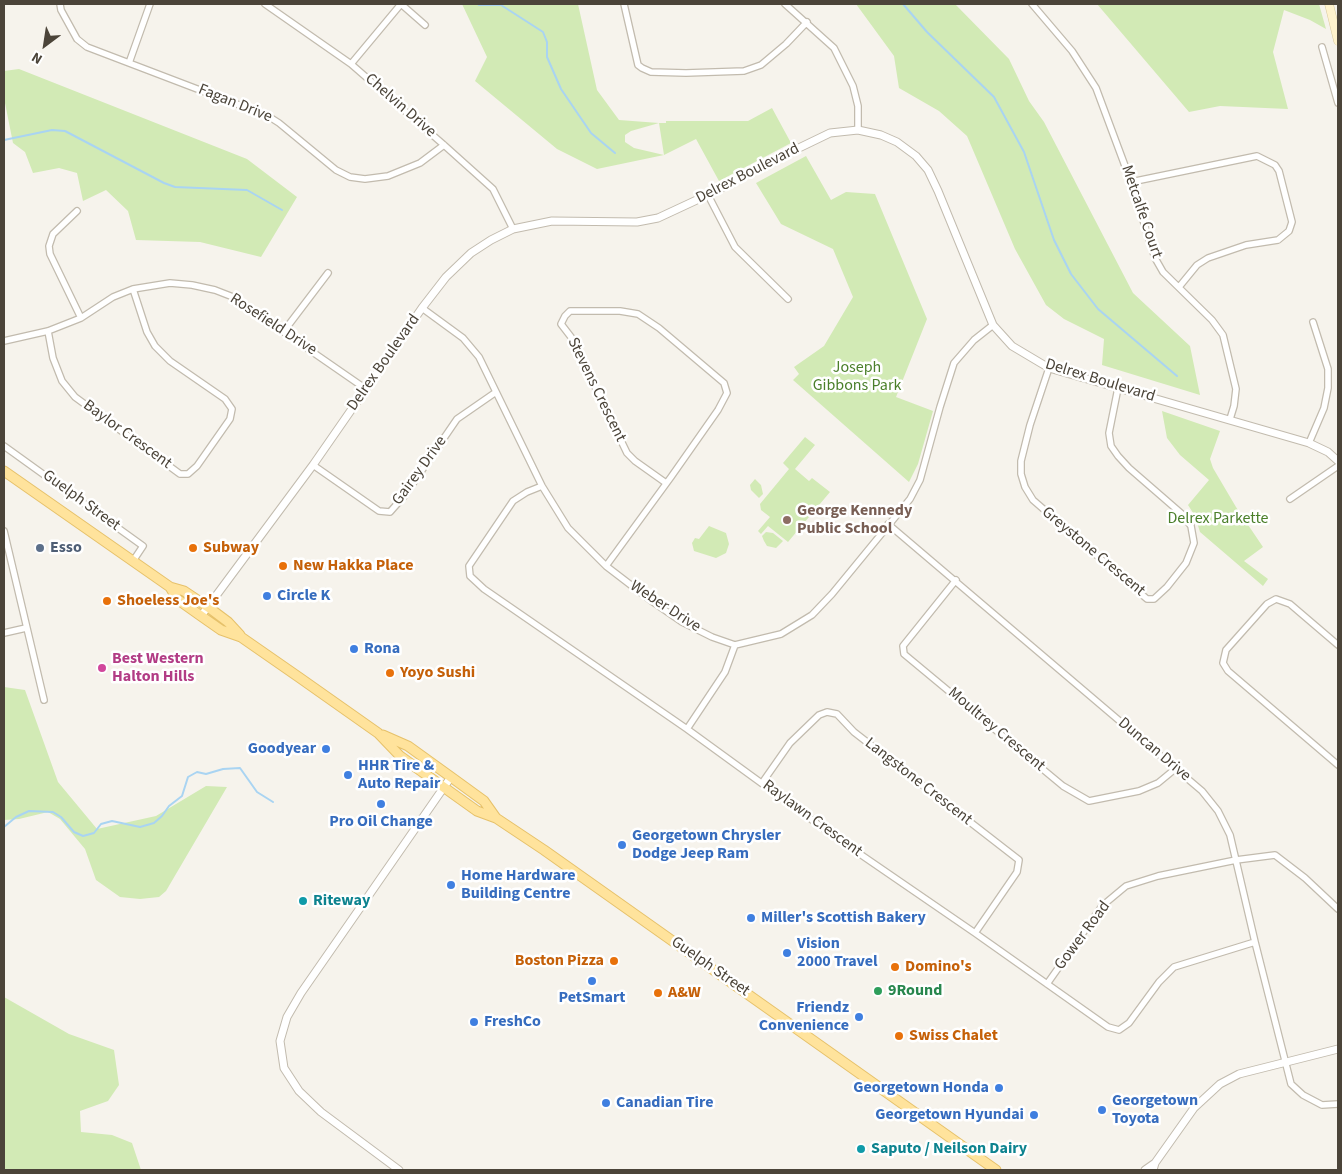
<!DOCTYPE html>
<html>
<head>
<meta charset="utf-8">
<style>
	body { margin:0 }
	#map { position:relative; width:1342px; height:1174px; overflow:hidden; background:#f6f3ec; font-family:"Source Sans 3",sans-serif }
	canvas { display:block }
	.frame { position:absolute; inset:0; border:5px solid #4b4439; pointer-events:none }
	.north { position:absolute; left:20px; top:20px; width:50px; height:50px; -webkit-text-stroke:4px #fff; paint-order:stroke; rotate:211deg; font-size:14px; font-weight:700; line-height:20px; text-align:center; color:#4b4439 }
	.north::after { content:''; display:block; margin:auto; width:18px; height:22px; background:#4b4439; clip-path:polygon(50% 0,100% 100%,50% 72%,0 100%) }
</style>
</head>
<body>
<div id="map">
<canvas width="1342" height="1174"></canvas>
<div class="frame"></div>
<div class="north">N</div>
</div>
<script>
const ctx = document.querySelector('canvas').getContext('2d');
ctx.lineJoin = 'round';
function fill(path, color) {
  ctx.fillStyle = color;
  ctx.fill(path, 'evenodd');
}
function toPath(rows) {
  const path = new Path2D();
  for (const r of rows) {
    path.moveTo(r[0], r[1]);
    for (let i = 2; i < r.length; i += 2) path.lineTo(r[i], r[i + 1]);
  }
  return path;
}
function stroke(path, color, width, dash) {
  ctx.strokeStyle = color;
  ctx.lineWidth = width;
  ctx.lineCap = dash ? 'butt' : 'round';
  ctx.setLineDash(dash || []);
  ctx.stroke(path);
}
function drawText(font, color, halo, rows, align = 'center') {
  ctx.font = font + ' "Source Sans 3",sans-serif';
  ctx.lineWidth = 5;
  ctx.setLineDash([]);
  ctx.textBaseline = 'middle';
  ctx.strokeStyle = halo;
  ctx.fillStyle = color;
  for (const [text, x, y, turn = 0] of rows) {
    ctx.save();
    ctx.translate(x, y);
    ctx.rotate((+turn || 0) * Math.PI / 180);
    ctx.textAlign = isNaN(turn) ? turn : align;
    if (halo) ctx.strokeText(text, 0, 0);
    ctx.fillText(text, 0, 0);
    ctx.restore();
  }
}
fill(toPath([
	[462,4,578,4,597,90,619,120,659,123,666,123,666,121,748,121,772,108,791,143,719,181,696,139,664,155,597,169,557,149,475,81,487,57],
	[659,123,664,155,634,148,625,142,625,135,631,131],
	[856,4,955,4,1009,59,1029,101,1044,122,1133,293,1190,346,1200,395,1102,365,1104,339,1064,319,1046,305,1015,249,967,136,939,111,899,88,894,56],
	[1097,4,1319,4,1326,29,1310,20,1284,10,1273,52,1288,109,1220,106,1189,112],
	[19,69,247,159,297,197,261,257,200,242,136,240,128,211,106,190,83,201,77,173,59,168,33,173,25,152,13,143,4,98,4,71],
	[806,156,831,200,846,192,875,194,927,319,896,397,933,411,918,464,909,482,793,380,799,374,794,367,824,346,853,297,833,249,781,224,756,183],
	[1162,411,1220,431,1210,459,1213,468,1236,507,1263,547,1244,561,1268,579,1263,586,1200,532,1195,516,1188,505,1209,480,1180,455,1167,438],
	[805,437,815,445,795,469,809,481,812,478,830,492,788,542,768,526,761,534,758,531,770,517,761,510,760,504,789,469,783,463],
	[755,479,761,485,763,494,759,498,751,490,750,485],
	[709,526,726,533,729,544,726,553,716,558,694,551,692,543,695,538,699,539],
	[766,532,773,533,783,541,776,548,767,546,764,541,762,536],
	[4,687,25,690,58,782,97,829,156,816,206,786,227,787,166,891,159,897,140,899,120,897,96,880,85,849,60,819,48,812,19,819,4,820],
	[4,997,69,1034,114,1050,119,1085,108,1101,80,1111,81,1132,112,1135,132,1143,141,1170,4,1170]
]), '#d2eab5');
stroke(toPath([
	[478,4,479,5,501,5,543,32,547,42,547,57,561,89,591,133,615,153],
	[903,4,927,32,994,97,1024,152,1054,240,1071,274,1098,309,1177,376],
	[4,140,52,130,65,131,164,183,175,187,247,190,282,210],
	[4,827,16,817,29,811,53,812,61,817,74,832,83,836,94,833,101,824,112,821,140,827,154,823,162,816,169,806,182,796,188,777,197,772,206,774,223,769,240,768,257,792,273,802]
]), '#a9d4f2', 2);
const minor = toPath([
	[60,4,61,10,77,39,87,47,268,116,279,123,336,170,350,177,365,179,388,176,420,163,444,145],
	[265,4,351,64,444,145,493,189,513,229],
	[401,4,425,25],
	[624,4,638,65,642,68,651,72,686,73,744,71,761,65,786,44,807,22],
	[785,4,834,48,853,86,858,106,858,130],
	[1032,4,1072,51,1096,88,1131,182,1155,258,1163,272,1212,320,1223,335,1236,389,1234,406,1230,419],
	[1322,47,1338,103],
	[129,63,150,4],
	[351,64,401,4],
	[1131,182,1257,156,1275,165,1279,171,1292,222,1289,231,1278,240,1246,245,1208,258,1197,265,1179,287],
	[708,195,735,247,788,299],
	[77,211,53,234,49,246,50,254,81,318],
	[422,308,463,338,479,357,542,486,568,528,606,566,653,602,682,622,712,637,735,645,781,634,812,615,832,594,910,499,920,480,940,407,954,363,974,340,993,325],
	[48,331,53,358,62,381,75,397,180,474,188,474,197,466,230,419,232,409,225,399,170,361,155,346,147,332,133,289],
	[284,331,328,273],
	[4,341,48,331,81,318,113,297,133,289,170,283,192,285,215,290,233,297,366,389],
	[1049,368,1030,425,1021,461,1021,474,1025,487,1033,500,1147,599,1154,599,1167,587,1186,563,1194,543,1191,526,1182,514,1129,468,1118,456,1111,446,1109,433,1118,388],
	[1309,443,1324,408,1328,388,1328,369,1313,322],
	[4,446,143,546,133,561],
	[313,465,379,511,390,512,405,495,457,419,496,392],
	[542,486,527,492,513,501,469,566,470,576,484,589,687,729,841,841,975,933,1108,1027,1119,1030,1129,1023,1159,982,1174,967,1255,942],
	[1290,499,1338,466],
	[888,524,1202,791,1218,811,1230,835,1255,942,1291,1084,1303,1095,1322,1105,1338,1104],
	[4,531,44,700],
	[606,566,671,477,718,410,727,393,724,383,659,328,638,314,620,311,570,311,565,316,561,324,571,337,627,453,635,461,666,483],
	[956,580,903,646,904,654,1063,786,1089,801,1139,791,1158,783,1175,769],
	[4,633,26,628],
	[1338,645,1290,604,1276,599,1267,604,1226,650,1223,663,1228,671,1338,765],
	[687,729,725,672,735,645],
	[762,783,790,743,819,715,827,712,837,714,854,732,1019,860,1017,872,975,933],
	[1047,984,1102,906,1126,886,1158,876,1236,860,1275,855,1305,878,1338,909]
]);
const tertiary = toPath([
	[201,616,313,465,422,308,446,277,471,253,491,240,513,229,552,221,637,222,658,218,716,191,774,160,830,133,858,130,881,135,897,142,916,156,928,170,938,191,993,325,1012,346,1049,368,1309,443,1328,452,1338,461],
	[399,1170,321,1112,299,1091,284,1068,280,1041,287,1017,301,993,451,777],
	[1145,1170,1155,1163],
	[1153,1170,1155,1163,1194,1108,1220,1084,1239,1074,1338,1049]
]);
const secondary = toPath([
	[1329,4,1338,41]
]);
const primary = toPath([
	[4,471,170,587,184,591,208,607,228,622,240,635],
	[170,587,177,599,201,616,221,630,241,637,300,678,378,733,400,756,477,811,496,818,544,850,996,1170],
	[383,735,408,746,451,777,484,801,496,818]
]);
stroke(minor, '#c2bbae', 8);
stroke(tertiary, '#c2bbae', 9);
stroke(secondary, '#d6c79b', 9);
stroke(primary, '#e6c16a', 11);
stroke(minor, '#fff', 5.5);
stroke(tertiary, '#fff', 7);
stroke(secondary, '#fff3cd', 8);
stroke(primary, '#ffe39c', 9);
for (const [x, y, r, color] of [
	[787,520,5,"#8d6e63"],
	[40,548,5,"#5c6f8a"],
	[193,548,5,"#e8710a"],
	[283,566,5,"#e8710a"],
	[267,596,5,"#3f7fe0"],
	[107,601,5,"#e8710a"],
	[354,649,5,"#3f7fe0"],
	[102,668,5,"#d1479c"],
	[390,673,5,"#e8710a"],
	[326,749,5,"#3f7fe0"],
	[348,775,5,"#3f7fe0"],
	[381,804,5,"#3f7fe0"],
	[622,845,5,"#3f7fe0"],
	[451,885,5,"#3f7fe0"],
	[303,901,5,"#0f9aa8"],
	[751,918,5,"#3f7fe0"],
	[787,953,5,"#3f7fe0"],
	[614,961,5,"#e8710a"],
	[895,967,5,"#e8710a"],
	[592,981,5,"#3f7fe0"],
	[878,991,5,"#2e9e5b"],
	[658,993,5,"#e8710a"],
	[859,1017,5,"#3f7fe0"],
	[474,1022,5,"#3f7fe0"],
	[899,1036,5,"#e8710a"],
	[999,1088,5,"#3f7fe0"],
	[606,1103,5,"#3f7fe0"],
	[1102,1110,5,"#3f7fe0"],
	[1034,1115,5,"#3f7fe0"],
	[861,1149,5,"#0f9aa8"]
]) {
  const dot = new Path2D();
  dot.arc(x, y, r, 0, 2 * Math.PI);
  ctx.fillStyle = color;
  ctx.fill(dot);
  stroke(dot, '#fff', 2);
}
drawText('16px', '#4b4439', '#fff', [
	["Fagan Drive",235,104,22],
	["Chelvin Drive",400,106,41],
	["Delrex Boulevard",748,174,-27],
	["Metcalfe Court",1141,212,71],
	["Rosefield Drive",273,325,33],
	["Delrex Boulevard",384,363,-55],
	["Delrex Boulevard",1100,381,17],
	["Stevens Crescent",596,390,64],
	["Baylor Crescent",127,435,36],
	["Gairey Drive",420,471,-54],
	["Guelph Street",81,501,36],
	["Greystone Crescent",1093,552,40],
	["Weber Drive",665,607,33],
	["Moultrey Crescent",996,730,40],
	["Duncan Drive",1154,750,40],
	["Langstone Crescent",918,782,38],
	["Raylawn Crescent",812,819,36],
	["Gower Road",1083,936,-53],
	["Guelph Street",710,967,35]
]);
drawText('16px', '#4a7f2a', '#fff', [
	["Joseph",857,368],
	["Gibbons Park",857,386],
	["Delrex Parkette",1218,519]
]);
drawText('bold 16px', '#785e54', '#fff', [
	["George Kennedy",797,511],
	["Public School",797,529]
], 'left');
drawText('bold 16px', '#4e5e75', '#fff', [
	["Esso",50,548]
], 'left');
drawText('bold 16px', '#c56008', '#fff', [
	["Subway",203,548],
	["New Hakka Place",293,566],
	["Shoeless Joe's",117,601],
	["Yoyo Sushi",400,673],
	["Boston Pizza",604,961,"right"],
	["Domino's",905,967],
	["A&W",668,993],
	["Swiss Chalet",909,1036]
], 'left');
drawText('bold 16px', '#366cbe', '#fff', [
	["Circle K",277,596],
	["Rona",364,649],
	["Goodyear",316,749,"right"],
	["HHR Tire &",358,766],
	["Auto Repair",358,784],
	["Pro Oil Change",381,822,"center"],
	["Georgetown Chrysler",632,836],
	["Dodge Jeep Ram",632,854],
	["Home Hardware",461,876],
	["Building Centre",461,894],
	["Miller's Scottish Bakery",761,918],
	["Vision",797,944],
	["2000 Travel",797,962],
	["PetSmart",592,998,"center"],
	["Friendz",849,1008,"right"],
	["Convenience",849,1026,"right"],
	["FreshCo",484,1022],
	["Georgetown Honda",989,1088,"right"],
	["Georgetown",1112,1101],
	["Toyota",1112,1119],
	["Canadian Tire",616,1103],
	["Georgetown Hyundai",1024,1115,"right"]
], 'left');
drawText('bold 16px', '#b23c85', '#fff', [
	["Best Western",112,659],
	["Halton Hills",112,677]
], 'left');
drawText('bold 16px', '#0d838f', '#fff', [
	["Riteway",313,901],
	["Saputo / Neilson Dairy",871,1149]
], 'left');
drawText('bold 16px', '#27864d', '#fff', [
	["9Round",888,991]
], 'left');
</script>
</body>
</html>
